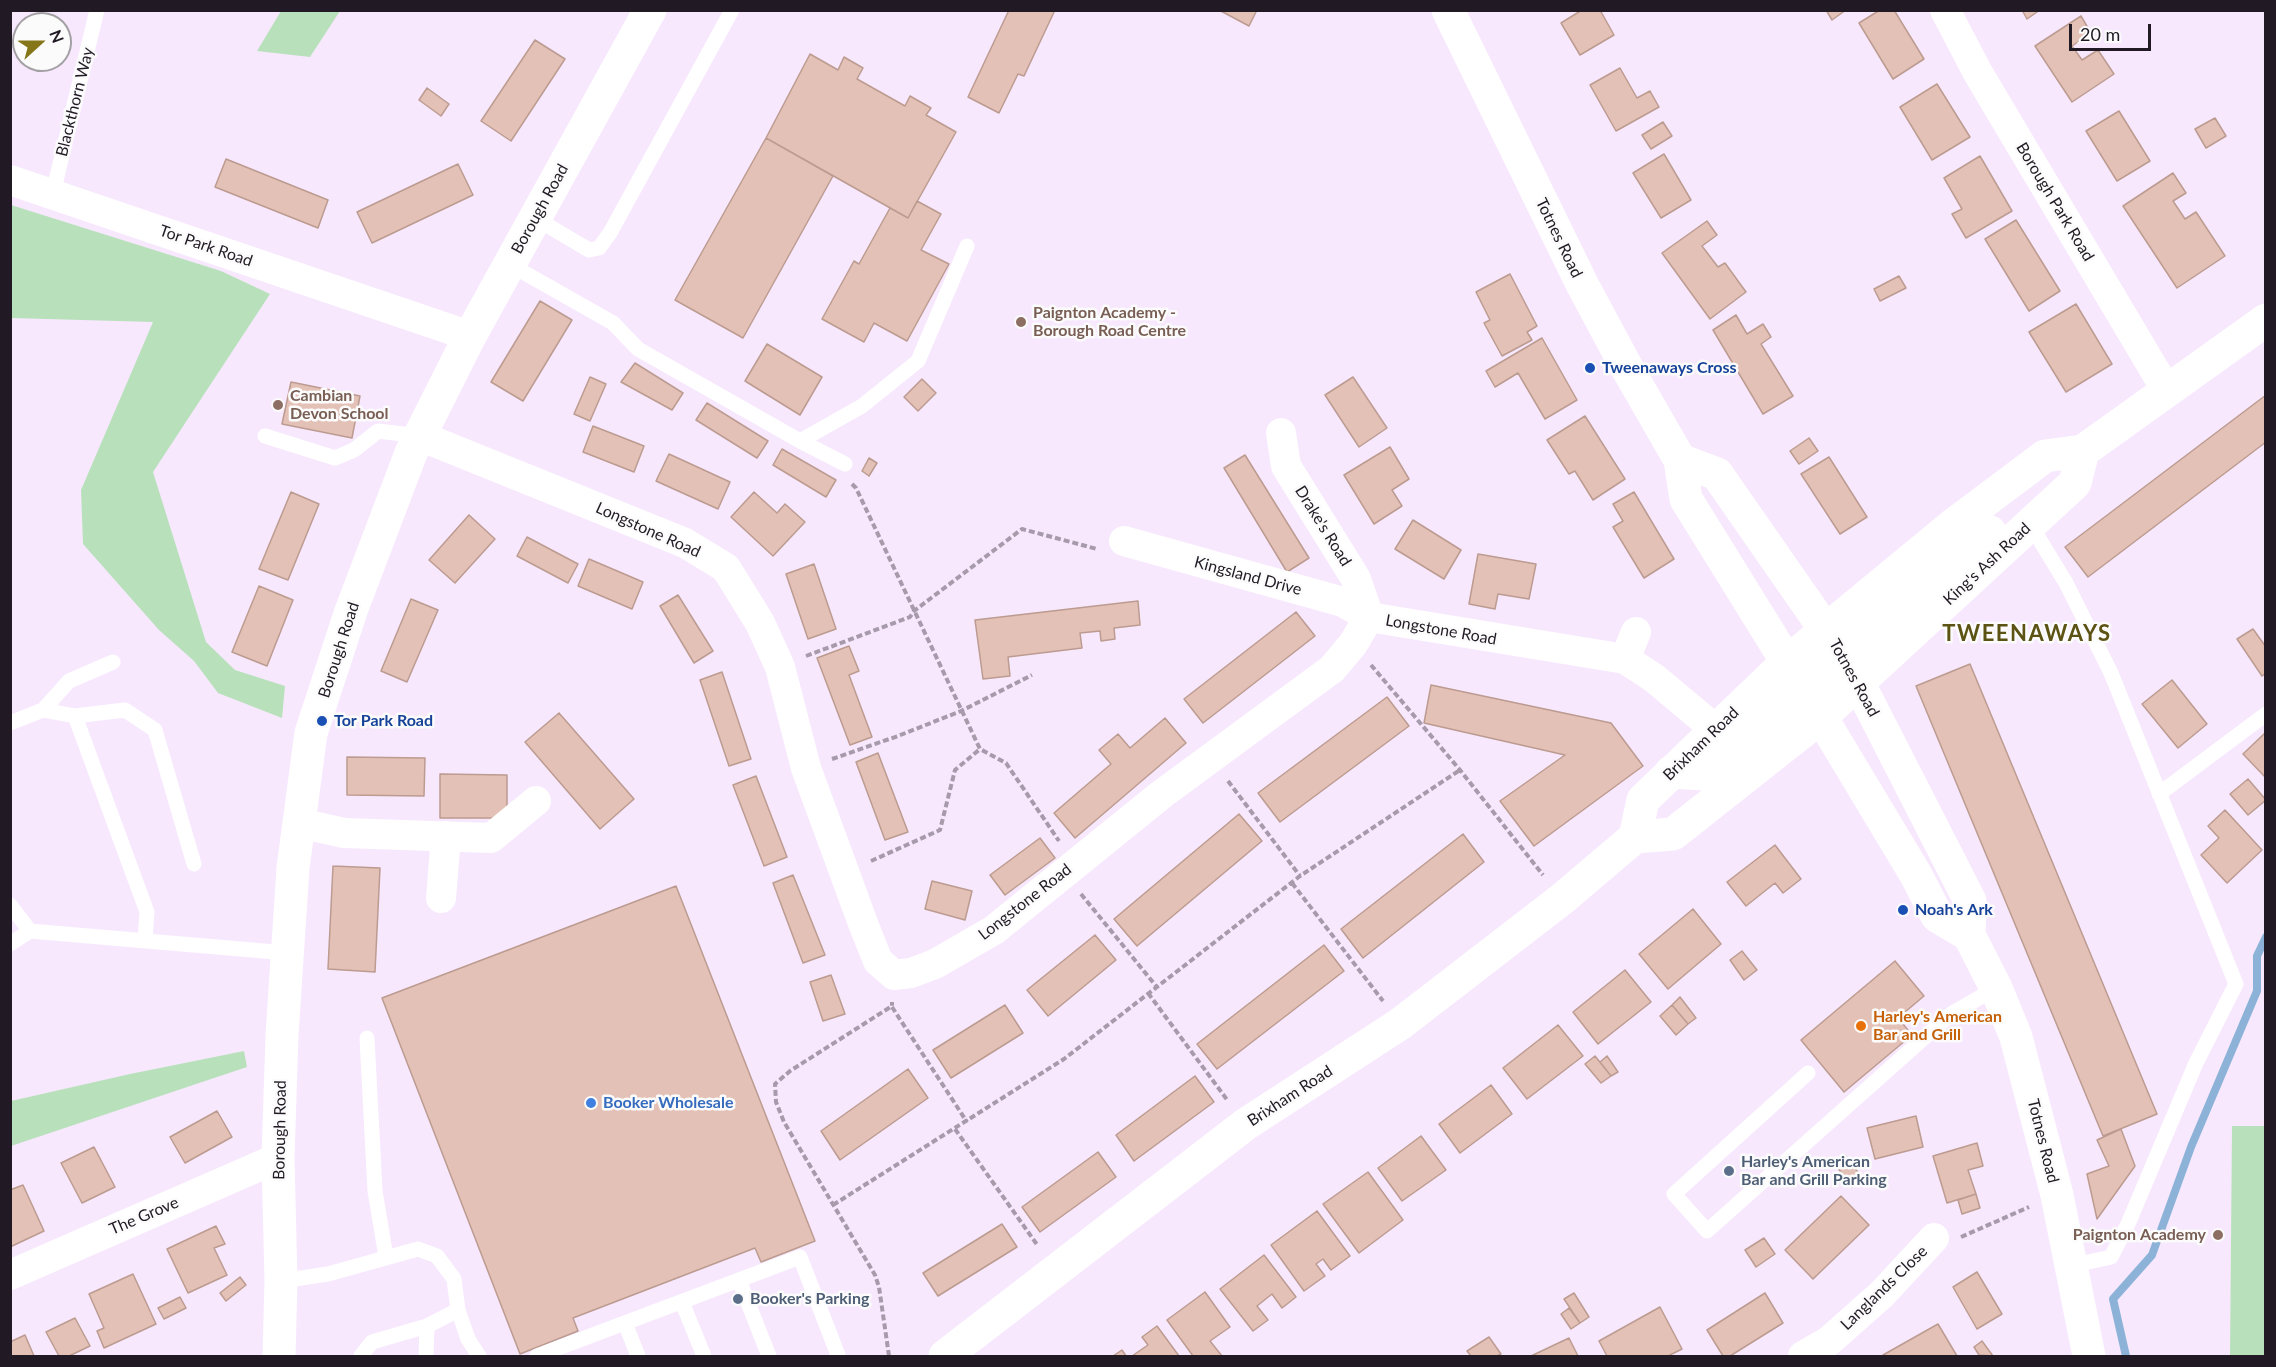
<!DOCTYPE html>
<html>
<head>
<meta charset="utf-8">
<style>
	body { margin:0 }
	#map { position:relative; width:2276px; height:1367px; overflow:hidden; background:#f7e8fe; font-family:Lato,sans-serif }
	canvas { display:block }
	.frame { position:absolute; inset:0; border:12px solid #211a24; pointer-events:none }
	.north { position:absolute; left:12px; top:12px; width:60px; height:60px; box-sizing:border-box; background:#fbfbfb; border:2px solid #a4a1a5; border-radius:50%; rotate:69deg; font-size:16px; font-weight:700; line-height:24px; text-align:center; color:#211a24 }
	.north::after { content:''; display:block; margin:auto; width:21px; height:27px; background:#85761a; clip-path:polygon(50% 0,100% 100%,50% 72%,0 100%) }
	.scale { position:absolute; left:2069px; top:24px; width:82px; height:27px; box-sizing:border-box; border:3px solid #211a24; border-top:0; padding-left:8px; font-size:18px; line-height:21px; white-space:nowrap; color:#211a24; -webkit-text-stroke:4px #fbfbfb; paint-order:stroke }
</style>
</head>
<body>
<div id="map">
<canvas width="2276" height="1367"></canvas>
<div class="frame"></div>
<div class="north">N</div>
<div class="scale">20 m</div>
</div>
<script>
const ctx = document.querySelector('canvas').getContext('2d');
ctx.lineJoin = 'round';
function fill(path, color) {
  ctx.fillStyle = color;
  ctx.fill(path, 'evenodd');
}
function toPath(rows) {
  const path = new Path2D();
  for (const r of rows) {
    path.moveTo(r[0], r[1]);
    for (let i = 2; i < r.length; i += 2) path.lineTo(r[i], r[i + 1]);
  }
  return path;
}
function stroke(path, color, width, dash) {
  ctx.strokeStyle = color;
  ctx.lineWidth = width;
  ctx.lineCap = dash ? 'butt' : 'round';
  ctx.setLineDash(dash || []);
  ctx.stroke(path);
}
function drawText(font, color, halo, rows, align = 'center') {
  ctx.font = font + ' Lato,sans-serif';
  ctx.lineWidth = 5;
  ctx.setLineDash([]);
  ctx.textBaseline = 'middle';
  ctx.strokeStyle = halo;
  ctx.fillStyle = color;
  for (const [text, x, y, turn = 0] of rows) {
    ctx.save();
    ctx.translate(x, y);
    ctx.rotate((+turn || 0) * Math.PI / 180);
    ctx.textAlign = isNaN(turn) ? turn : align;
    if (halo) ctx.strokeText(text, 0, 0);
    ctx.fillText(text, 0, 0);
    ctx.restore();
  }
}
fill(toPath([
	[281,11,281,10,340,11,310,57,257,51],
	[11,205,221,271,270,294,153,472,206,642,235,670,285,686,282,718,218,693,194,661,159,630,83,544,81,490,153,322,11,318],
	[244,1051,247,1067,11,1146,11,1101,130,1074],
	[2232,1126,2265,1126,2265,1356,2230,1356]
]), '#b8e1bb');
stroke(toPath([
	[2126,1356,2113,1299,2152,1255,2191,1147,2257,991,2257,956,2266,937]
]), '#8cb3d7', 8);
const building = toPath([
	[1009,10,1055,10,1024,76,1018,74,999,113,968,97,1009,10],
	[1219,10,1257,10,1249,26,1219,10],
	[1582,10,1600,10,1614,35,1580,55,1561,23,1582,10],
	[1826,10,1846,10,1832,20,1826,10],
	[1880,10,1894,10,1924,59,1893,79,1859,23,1880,10],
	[2022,10,2040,10,2027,19,2022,10],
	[2081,16,2091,33,2072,46,2082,60,2098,50,2114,74,2072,102,2035,46,2081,16],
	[535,40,565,59,511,141,481,121,535,40],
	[810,54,838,70,844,57,863,68,857,79,905,106,910,96,931,108,926,115,956,132,908,218,766,138,810,54],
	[1620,68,1637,98,1650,91,1659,107,1616,131,1590,85,1620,68],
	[1937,84,1970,137,1932,160,1900,107,1937,84],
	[427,88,449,104,441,116,419,100,427,88],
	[2119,111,2150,161,2117,181,2086,131,2119,111],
	[2215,118,2226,136,2206,148,2195,129,2215,118],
	[1663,122,1672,136,1651,149,1642,135,1663,122],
	[766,138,833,176,743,338,675,300,766,138],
	[1664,154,1691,200,1661,218,1633,173,1664,154],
	[1980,156,2012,211,1966,238,1952,214,1962,209,1944,178,1980,156],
	[226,159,328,200,318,228,215,187,226,159],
	[458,164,473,195,372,243,357,212,458,164],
	[2173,173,2186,193,2173,201,2185,219,2196,212,2225,256,2177,288,2123,206,2173,173],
	[917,201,941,214,921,250,949,264,907,341,874,323,864,342,822,319,854,261,859,264,890,208,908,218,917,201],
	[2016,220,2060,291,2029,311,1985,239,2016,220],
	[1707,221,1717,235,1702,246,1718,267,1725,263,1746,292,1710,319,1662,253,1707,221],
	[1510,274,1537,326,1527,332,1532,340,1502,356,1484,323,1490,320,1476,292,1510,274],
	[1899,276,1906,288,1880,301,1874,289,1899,276],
	[540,301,572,320,523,401,491,382,540,301],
	[2076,304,2112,364,2066,392,2029,332,2076,304],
	[1736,315,1747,334,1763,324,1771,337,1761,344,1793,396,1763,414,1713,330,1736,315],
	[1542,338,1577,400,1545,419,1518,373,1495,387,1486,371,1542,338],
	[767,344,822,377,800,415,745,381,767,344],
	[635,363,683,393,672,410,621,382,635,363],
	[590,377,606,384,590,421,574,414,590,377],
	[1353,377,1387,428,1359,447,1325,395,1353,377],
	[922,379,936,393,918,411,904,397,922,379],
	[291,382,360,396,352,438,282,424,291,382],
	[2266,395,2266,442,2088,577,2065,547,2266,395],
	[707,403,768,441,757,458,696,420,707,403],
	[1585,416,1625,479,1593,500,1575,471,1569,474,1547,440,1585,416],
	[593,426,644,446,634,472,583,452,593,426],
	[1809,438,1818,451,1799,464,1790,451,1809,438],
	[1390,447,1409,479,1392,490,1402,506,1374,524,1344,475,1390,447],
	[782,449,836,480,826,497,773,465,782,449],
	[669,454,730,482,718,509,656,481,669,454],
	[1245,455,1309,558,1287,572,1224,468,1245,455],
	[1829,457,1867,517,1840,534,1801,474,1829,457],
	[869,458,877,463,869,476,862,471,869,458],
	[291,492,319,504,288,580,259,569,291,492],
	[754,492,777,513,785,504,805,522,773,556,731,517,754,492],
	[1634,492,1674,559,1644,578,1613,527,1623,521,1613,504,1634,492],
	[469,515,495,539,455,583,429,560,469,515],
	[1413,520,1461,550,1444,579,1395,549,1413,520],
	[527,537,578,564,568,583,517,556,527,537],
	[1478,554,1536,564,1529,599,1498,594,1495,609,1469,604,1478,554],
	[589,559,643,582,632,609,578,586,589,559],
	[814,564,836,629,808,639,786,574,814,564],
	[259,586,293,600,267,666,232,652,259,586],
	[678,595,713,651,694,663,660,606,678,595],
	[411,599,438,610,407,682,381,671,411,599],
	[1138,601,1140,625,1114,628,1115,639,1101,641,1100,631,1080,633,1082,648,1008,657,1010,676,983,679,975,620,1138,601],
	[1296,612,1315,636,1203,723,1184,699,1296,612],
	[2253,629,2266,647,2266,673,2262,676,2237,639,2253,629],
	[849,646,859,671,849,675,872,737,850,745,817,658,849,646],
	[1970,664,2157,1114,2103,1136,1916,686,1970,664],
	[722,672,751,759,729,766,700,680,722,672],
	[2172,680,2207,724,2178,748,2142,704,2172,680],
	[1431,685,1611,723,1643,766,1534,846,1500,801,1565,755,1424,723,1431,685],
	[1387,697,1409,726,1280,822,1258,793,1387,697],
	[559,713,634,799,600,829,525,742,559,713],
	[1165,718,1186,743,1075,838,1054,813,1111,764,1099,750,1118,734,1130,748,1165,718],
	[2266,732,2266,778,2243,754,2266,732],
	[878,753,908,832,885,840,856,762,878,753],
	[347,757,425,758,424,796,347,795,347,757],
	[440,774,507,775,507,818,440,818,440,774],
	[756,776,787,857,764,866,733,785,756,776],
	[2248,779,2266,800,2248,815,2230,794,2248,779],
	[2225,810,2262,850,2227,883,2201,855,2219,838,2208,826,2225,810],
	[1239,814,1262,841,1137,946,1114,919,1239,814],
	[1463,834,1484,862,1363,958,1341,929,1463,834],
	[1040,838,1055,858,1005,895,990,875,1040,838],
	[1775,845,1801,879,1783,893,1775,883,1746,906,1727,882,1775,845],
	[333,866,380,868,375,972,328,969,333,866],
	[793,875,825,955,803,963,773,883,793,875],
	[932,881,972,891,965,920,925,909,932,881],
	[676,886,815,1241,761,1262,755,1248,573,1318,578,1331,520,1354,382,998,676,886],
	[1693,909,1721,944,1668,989,1639,954,1693,909],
	[1095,935,1116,960,1048,1016,1027,990,1095,935],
	[1324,945,1344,971,1217,1069,1197,1044,1324,945],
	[1742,951,1757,970,1744,980,1730,960,1742,951],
	[1895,961,1924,996,1898,1018,1912,1035,1844,1092,1801,1040,1895,961],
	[1625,970,1651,1002,1598,1044,1573,1012,1625,970],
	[831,975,845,1014,823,1021,810,982,831,975],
	[1680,997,1696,1018,1688,1024,1672,1005,1680,997],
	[1005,1005,1023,1033,951,1078,933,1050,1005,1005],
	[1672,1005,1688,1024,1676,1035,1660,1016,1672,1005],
	[1558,1025,1583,1056,1527,1099,1503,1068,1558,1025],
	[1595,1056,1611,1076,1601,1083,1585,1064,1595,1056],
	[1607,1056,1618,1072,1611,1076,1600,1062,1607,1056],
	[908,1069,928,1098,840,1160,821,1131,908,1069],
	[1195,1076,1214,1102,1134,1161,1116,1135,1195,1076],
	[1491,1085,1512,1114,1460,1153,1439,1124,1491,1085],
	[217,1111,232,1137,185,1163,170,1137,217,1111],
	[1916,1116,1923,1147,1875,1159,1867,1128,1916,1116],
	[2121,1129,2135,1166,2097,1219,2087,1174,2109,1166,2097,1140,2121,1129],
	[1421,1136,1446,1170,1402,1201,1378,1168,1421,1136],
	[1977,1143,1983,1166,1968,1170,1976,1194,1947,1203,1933,1156,1977,1143],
	[94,1147,115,1187,82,1203,61,1163,94,1147],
	[1098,1152,1116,1177,1040,1232,1022,1207,1098,1152],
	[1845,1155,1863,1179,1852,1187,1834,1163,1845,1155],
	[1368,1172,1403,1220,1359,1253,1323,1204,1368,1172],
	[23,1185,44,1231,10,1247,10,1190,23,1185],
	[1976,1194,1980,1208,1962,1214,1958,1200,1976,1194],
	[1841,1196,1869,1225,1813,1279,1785,1250,1841,1196],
	[1317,1211,1350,1256,1331,1270,1323,1259,1316,1264,1325,1276,1304,1291,1271,1245,1317,1211],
	[1002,1224,1017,1247,938,1296,923,1273,1002,1224],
	[216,1226,225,1244,214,1248,227,1275,188,1293,167,1249,216,1226],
	[1764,1238,1775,1254,1756,1267,1745,1250,1764,1238],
	[1264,1255,1296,1297,1282,1308,1272,1294,1257,1306,1268,1320,1253,1331,1220,1289,1264,1255],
	[1977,1272,2002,1314,1977,1329,1953,1287,1977,1272],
	[133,1274,156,1324,104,1348,97,1331,104,1328,89,1294,133,1274],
	[240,1277,246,1285,226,1301,220,1293,240,1277],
	[1205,1292,1230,1327,1210,1341,1222,1356,1193,1356,1167,1320,1205,1292],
	[1574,1293,1589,1317,1580,1323,1564,1299,1574,1293],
	[1765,1293,1783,1323,1730,1356,1723,1356,1707,1330,1765,1293],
	[180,1297,186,1308,164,1319,158,1308,180,1297],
	[1660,1307,1682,1349,1668,1356,1607,1356,1599,1341,1660,1307],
	[1569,1308,1580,1323,1571,1329,1561,1314,1569,1308],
	[75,1318,90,1346,69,1356,59,1356,46,1332,75,1318],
	[1938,1324,1957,1356,1883,1356,1883,1355,1938,1324],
	[1157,1326,1179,1356,1132,1356,1148,1345,1142,1337,1157,1326],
	[25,1335,34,1356,10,1356,10,1342,25,1335],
	[1489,1337,1501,1354,1497,1356,1471,1356,1467,1351,1489,1337],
	[1569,1338,1578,1356,1531,1356,1569,1338],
	[1982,1341,1993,1356,1994,1356,1979,1355,1974,1347,1982,1341],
	[1122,1350,1126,1356,1113,1356,1122,1350]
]);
fill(building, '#e4c1b6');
stroke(building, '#bc9b90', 1.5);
stroke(toPath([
	[852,484,856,488,980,749,1006,763,1059,841],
	[806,656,910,617,914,611,1022,529,1097,549],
	[1371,665,1460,770,1543,875],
	[832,759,898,736,961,711,1032,675],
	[1228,781,1300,876],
	[871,861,940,830,955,770,980,749],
	[1292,883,1383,1001],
	[1081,894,1156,986],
	[1148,993,1228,1101],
	[892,1007,967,1122],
	[955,1129,1038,1246],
	[833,1205,1064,1059,1300,876,1460,770],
	[1961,1237,2029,1207],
	[889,1356,879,1287,875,1275,784,1122,776,1102,775,1084,790,1071,892,1006,892,1002]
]), '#a69aab', 4, [6, 3]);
stroke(toPath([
	[53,193,97,10],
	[535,218,589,250,599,248,610,233,732,10],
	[509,264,613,323,638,349,800,441,845,464],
	[265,436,335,458,354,450,378,431,420,436],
	[800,441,862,406,918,361,967,246],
	[2030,524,2066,583,2111,673,2236,984,2196,1063,2128,1224,2111,1257,2070,1266],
	[43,710,69,681,113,662],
	[75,716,125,710,155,730,194,864],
	[10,723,43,710,75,716,147,912,145,940],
	[2159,794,2266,714],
	[10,905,30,931],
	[10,944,30,931,287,953],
	[367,1038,375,1191,386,1257],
	[1808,1073,1674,1194,1707,1231,1951,1014,1996,988],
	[739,1280,769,1356],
	[281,1281,328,1274,418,1249,437,1256,454,1279,458,1310,468,1339,479,1356],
	[682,1302,704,1356],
	[625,1323,638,1356],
	[361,1356,372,1342,427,1326,458,1310],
	[426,1356,427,1326],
	[537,1356,800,1257,838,1355]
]), '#fff', 15);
stroke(toPath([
	[1945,10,1978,73,2167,391],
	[10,180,470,336],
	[1281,433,1286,466,1356,579,1369,617],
	[420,436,685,543,726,568,760,623,780,667,806,768,864,926,878,961,894,975,911,973,935,964,994,930,1162,794,1332,669,1353,644,1369,617,1625,659,1654,678,1715,729],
	[1124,541,1343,602,1369,617],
	[1625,659,1636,632],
	[299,823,344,833,491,838,536,801],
	[441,898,446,836],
	[10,1275,278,1158],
	[1803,1356,1829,1341,1882,1294,1934,1238]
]), '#fff', 30);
stroke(toPath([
	[279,1356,281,1281,278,1158,282,1035,293,868,311,733,351,611,411,453,470,336,650,10]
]), '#fff', 33);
stroke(toPath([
	[1859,684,1970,901,1969,935,1996,988,2016,1037,2037,1118,2057,1195,2089,1356],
	[1635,837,1643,800,1787,662],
	[945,1356,1246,1124,1400,1024,1562,899,1635,837,1673,834,1821,717,1916,875,1937,916,1969,935]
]), '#fff', 33);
stroke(toPath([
	[1448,10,1582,284,1627,368,1680,460,1686,499,1821,717,2075,483,2083,451],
	[1680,460,1717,474,1838,648],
	[1787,662,1953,525,2045,456,2083,451,2266,320],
	[1671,772,1704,774,1990,532]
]), '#fff', 33);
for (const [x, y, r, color] of [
	[1021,322,6,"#8d6e63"],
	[1590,368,6,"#1a4fb4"],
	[278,405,6,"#8d6e63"],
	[322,721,6,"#1a4fb4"],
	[1903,910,6,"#1a4fb4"],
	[1861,1026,6,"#e8710a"],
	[591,1103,6,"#3f7fe0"],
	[1729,1171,6,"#5c6f8a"],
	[2218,1235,6,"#8d6e63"],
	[738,1299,6,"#5c6f8a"]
]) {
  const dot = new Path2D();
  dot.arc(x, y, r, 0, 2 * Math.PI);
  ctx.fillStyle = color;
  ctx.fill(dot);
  stroke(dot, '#fbfbfb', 2);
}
drawText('16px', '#211a24', '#fbfbfb', [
	["Blackthorn Way",75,102,-76],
	["Borough Park Road",2055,202,59],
	["Borough Road",540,209,-61],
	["Totnes Road",1559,238,64],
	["Tor Park Road",206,246,19],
	["Drake's Road",1323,526,58],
	["Longstone Road",648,530,24],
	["King's Ash Road",1987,564,-43],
	["Kingsland Drive",1248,576,15],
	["Longstone Road",1441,630,10],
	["Borough Road",339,650,-72],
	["Totnes Road",1854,678,61],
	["Brixham Road",1701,744,-44],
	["Longstone Road",1025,902,-38],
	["Brixham Road",1290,1096,-33],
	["Borough Road",280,1130,-89],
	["Totnes Road",2043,1141,76],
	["The Grove",144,1216,-23],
	["Langlands Close",1884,1288,-44]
]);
drawText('bold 16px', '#785e54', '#fbfbfb', [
	["Paignton Academy -",1033,313],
	["Borough Road Centre",1033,331],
	["Cambian",290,396],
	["Devon School",290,414],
	["Paignton Academy",2206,1235,"right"]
], 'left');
drawText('bold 16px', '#164399', '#fbfbfb', [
	["Tweenaways Cross",1602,368],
	["Tor Park Road",334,721],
	["Noah's Ark",1915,910]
], 'left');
drawText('bold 16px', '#c56008', '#fbfbfb', [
	["Harley's American",1873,1017],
	["Bar and Grill",1873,1035]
], 'left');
drawText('bold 16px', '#366cbe', '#fbfbfb', [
	["Booker Wholesale",603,1103]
], 'left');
drawText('bold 16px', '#4e5e75', '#fbfbfb', [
	["Harley's American",1741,1162],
	["Bar and Grill Parking",1741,1180],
	["Booker's Parking",750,1299]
], 'left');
ctx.letterSpacing = '1.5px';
drawText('bold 22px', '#5c5214', '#fbfbfb', [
	["TWEENAWAYS",2027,634]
]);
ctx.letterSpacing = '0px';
</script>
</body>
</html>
